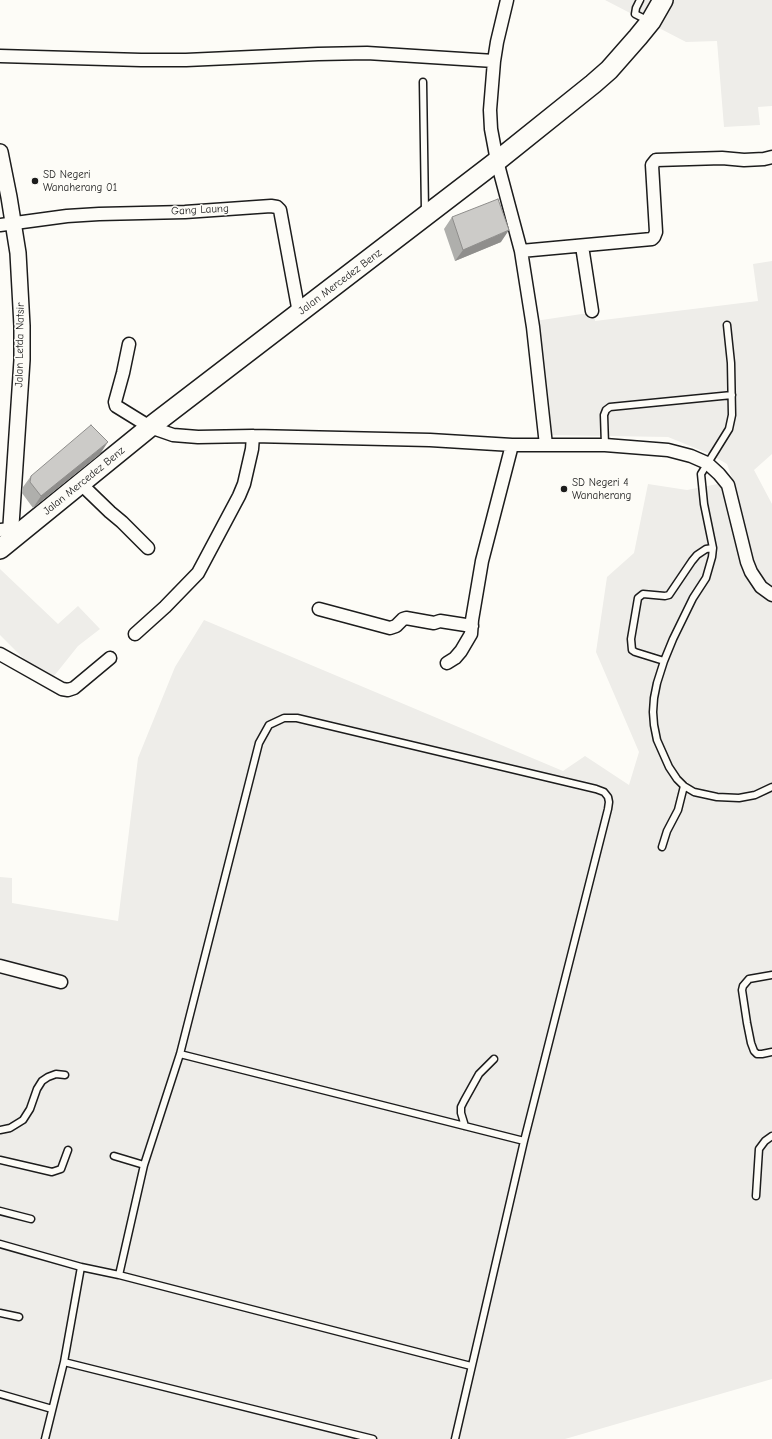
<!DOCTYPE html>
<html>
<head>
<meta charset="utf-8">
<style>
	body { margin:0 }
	canvas { display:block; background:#fdfcf7 }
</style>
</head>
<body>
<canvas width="772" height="1439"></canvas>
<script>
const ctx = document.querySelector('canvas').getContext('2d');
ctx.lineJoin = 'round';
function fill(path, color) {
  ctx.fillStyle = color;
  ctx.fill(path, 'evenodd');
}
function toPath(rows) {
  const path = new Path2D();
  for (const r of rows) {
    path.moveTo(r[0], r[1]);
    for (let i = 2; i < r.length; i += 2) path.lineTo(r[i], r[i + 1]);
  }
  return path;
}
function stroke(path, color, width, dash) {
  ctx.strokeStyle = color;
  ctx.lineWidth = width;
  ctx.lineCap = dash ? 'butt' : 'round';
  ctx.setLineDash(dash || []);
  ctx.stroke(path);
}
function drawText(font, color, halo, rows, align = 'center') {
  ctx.font = font + ' "Comic Neue",sans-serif';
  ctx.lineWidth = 3;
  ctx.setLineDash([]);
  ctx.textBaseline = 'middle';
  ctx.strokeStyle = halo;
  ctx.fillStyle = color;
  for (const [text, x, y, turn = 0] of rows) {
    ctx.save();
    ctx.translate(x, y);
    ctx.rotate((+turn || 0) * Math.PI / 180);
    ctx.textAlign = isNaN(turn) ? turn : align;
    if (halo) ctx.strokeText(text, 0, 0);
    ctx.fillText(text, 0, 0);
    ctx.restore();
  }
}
fill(toPath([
	[605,0,772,0,772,106,758,107,760,125,724,127,717,41,686,42],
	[772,261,772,454,754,470,772,504,772,1379,565,1439,0,1439,0,877,12,878,12,903,118,921,138,758,175,667,204,620,563,771,585,756,629,785,639,752,596,652,607,577,634,553,648,484,687,490,733,481,727,464,710,454,668,437,547,435,535,321,595,312,595,321,758,301,753,264],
	[0,569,58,624,78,606,100,629,78,646,54,676,29,664,0,635]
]), '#eeede9');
const service = toPath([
	[640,0,636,8,635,14,649,21],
	[423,82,425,211],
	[727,325,731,363,732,415,729,429,701,474,704,504,713,548,712,557,706,578,693,598,673,639,664,661,657,683,654,698,653,712,654,725,657,740,669,767,677,779,684,786,694,792,717,797,739,798,755,795,772,787],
	[605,445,604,415,606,410,610,407,732,395],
	[664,661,635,652,632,650,631,639,638,598,643,594,665,596,669,595,692,561,697,555,706,549,713,548],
	[662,847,667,831,678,810,684,786],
	[772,975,749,979,743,986,742,990,747,1023,751,1043,754,1051,757,1054,762,1054,772,1052],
	[180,1054,524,1141],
	[465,1126,461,1113,461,1107,464,1101,479,1074,494,1059],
	[0,1130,10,1128,23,1120,30,1109,37,1089,42,1081,48,1077,56,1074,65,1075],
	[114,1156,144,1165],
	[0,1160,52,1172,61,1169,68,1150],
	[756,1196,759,1149,765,1141,772,1136],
	[0,1211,31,1219],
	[0,1244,81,1267,64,1362,45,1439],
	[81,1267,119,1275,144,1165,180,1054,259,743,269,725,284,718,297,718,596,789,604,792,608,797,609,802,608,809,524,1141,455,1439],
	[119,1275,471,1366],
	[0,1313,19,1317],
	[64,1362,373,1439],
	[0,1394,52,1409]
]);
const minor = toPath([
	[507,0,497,42,494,61,490,110,491,129,497,161,521,251,533,327,546,445],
	[0,56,141,60,186,60,318,54,367,53,494,61],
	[0,225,67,216,99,214,185,212,271,206,277,207,280,210,299,313],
	[582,246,592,311],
	[521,251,652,239,654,237,656,232,652,165,656,160,722,158,744,160,764,159,772,157],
	[129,344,123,373,115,402,116,406,150,427,173,435,198,437,253,436,430,440,512,445,605,445,668,450,691,456,707,463,719,474,728,485,747,562,751,572,761,587,772,595],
	[81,484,110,512,122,522,148,548],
	[0,530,10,529],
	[319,609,390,628,396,626,403,619,406,618,434,623,440,621,472,626],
	[135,634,165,607,198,573,239,496,244,484,252,449,253,436],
	[0,654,62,689,68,690,74,688,110,658],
	[447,663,455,658,461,651,471,634,472,620,482,561,512,445],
	[0,966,61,982]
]);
const tertiary = toPath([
	[0,152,9,197,18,253,22,326,22,360,10,540]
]);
const primary = toPath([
	[0,549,150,427,497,161,593,84,609,70,638,37,651,21,663,0]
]);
stroke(service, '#1c1c1c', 9);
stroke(minor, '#1c1c1c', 15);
stroke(tertiary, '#1c1c1c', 18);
stroke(primary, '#1c1c1c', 22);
stroke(service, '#fdfcf7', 6);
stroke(minor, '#fdfcf7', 12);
stroke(tertiary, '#fdfcf7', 15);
stroke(primary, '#fdfcf7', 19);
fill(toPath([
	[452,217,501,242,455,261,444,229],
	[100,454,33,508,22,493,23,487,31,476]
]), '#afafac');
fill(toPath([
	[509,230,501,242,455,261,463,250],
	[108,442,100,454,33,508,41,496]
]), '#8f8e8c');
const building = toPath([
	[498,199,509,230,463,250,452,217,498,199],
	[91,425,108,442,41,496,30,482,31,476,91,425]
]);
fill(building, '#cccbc8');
stroke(building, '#8f8e8c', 1);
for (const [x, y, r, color] of [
	[35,181,4,"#1c1c1c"],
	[564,489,4,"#1c1c1c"]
]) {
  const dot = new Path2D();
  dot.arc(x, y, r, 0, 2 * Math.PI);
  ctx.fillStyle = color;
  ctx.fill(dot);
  stroke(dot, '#fdfcf7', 1.5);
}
drawText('11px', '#1c1c1c', '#fdfcf7', [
	["SD Negeri",43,175],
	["Wanaherang 01",43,188],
	["SD Negeri 4",572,483],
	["Wanaherang",572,496]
], 'left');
drawText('11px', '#1c1c1c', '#fdfcf7', [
	["Gang Laung",200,210,-3],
	["Jalan Mercedez Benz",340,282,-37],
	["Jalan Letda Natsir",20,345,-89],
	["Jalan Mercedez Benz",84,481,-39]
]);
</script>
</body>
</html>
